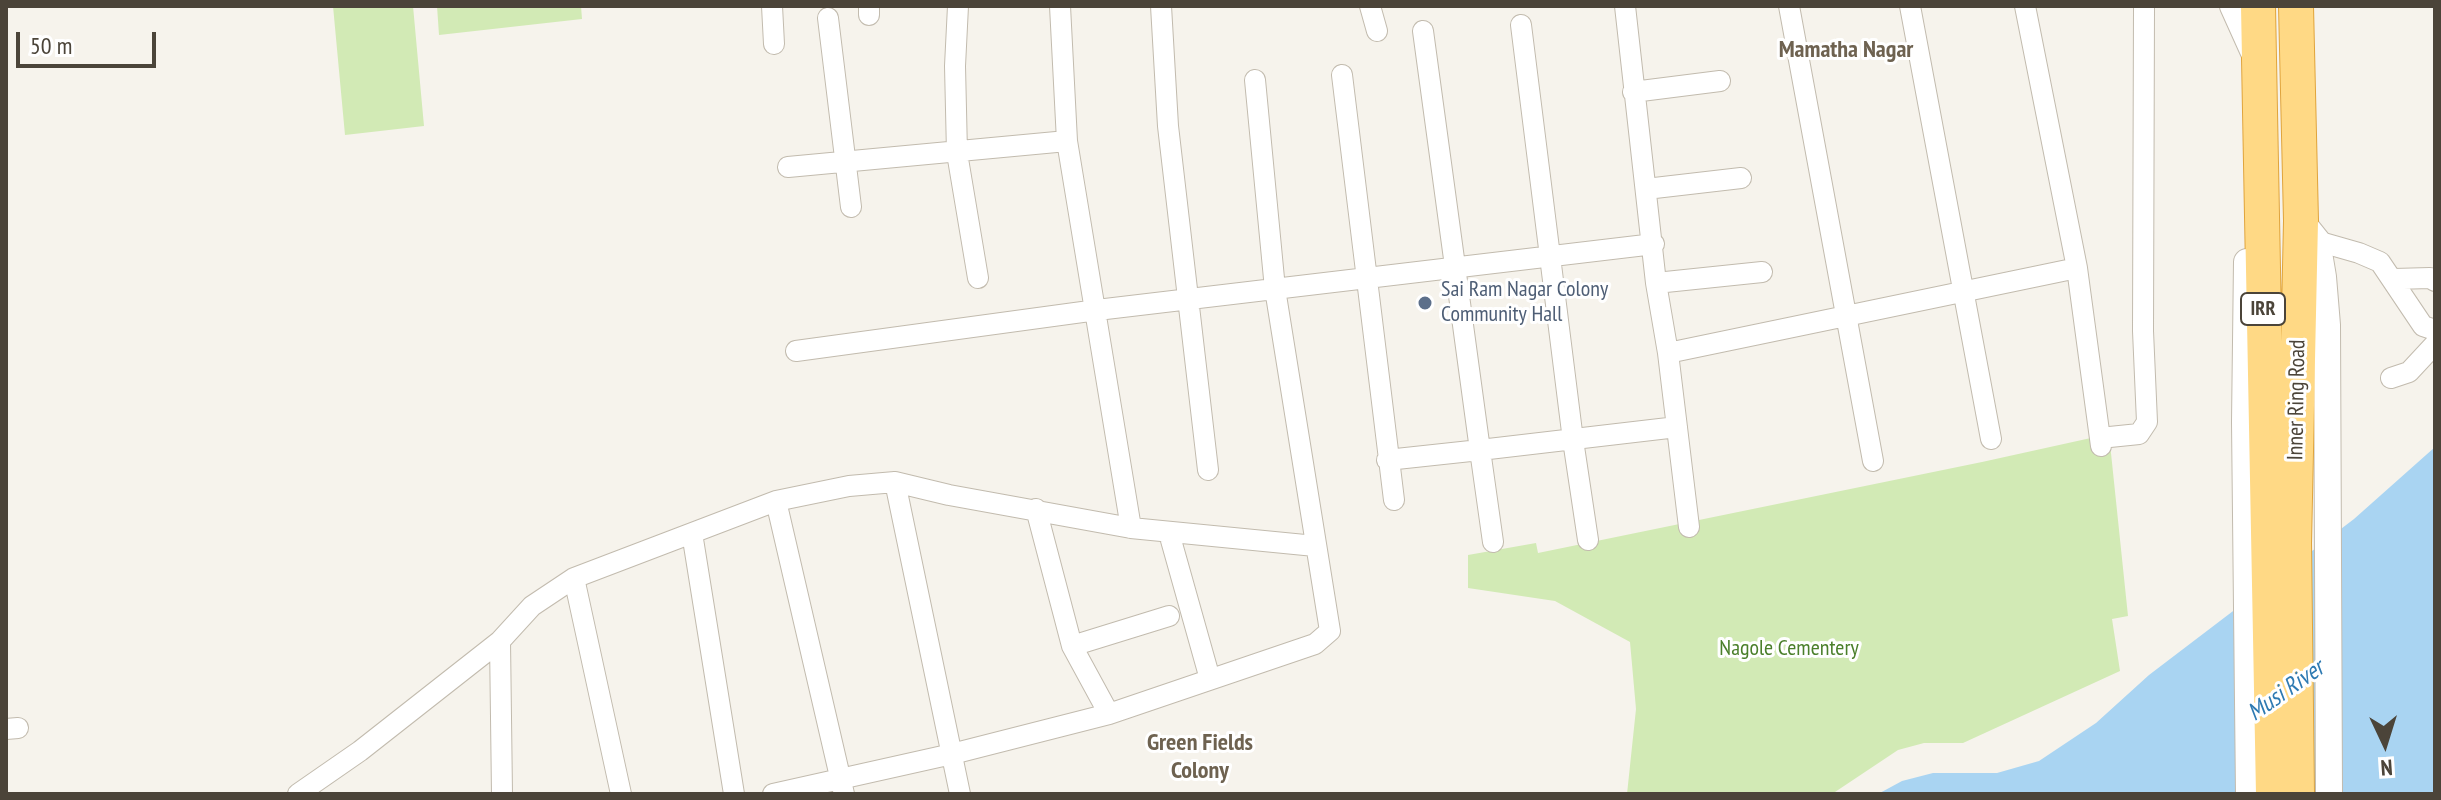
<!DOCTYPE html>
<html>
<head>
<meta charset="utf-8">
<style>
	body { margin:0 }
	#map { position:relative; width:2441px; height:800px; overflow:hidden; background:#f6f3ec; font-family:"PT Sans Narrow",sans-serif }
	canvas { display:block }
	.frame { position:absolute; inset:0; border:8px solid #4b4439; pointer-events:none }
	.north { position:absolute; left:2345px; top:704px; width:80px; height:80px; -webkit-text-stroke:6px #fff; paint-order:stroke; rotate:176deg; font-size:22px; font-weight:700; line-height:32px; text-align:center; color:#4b4439 }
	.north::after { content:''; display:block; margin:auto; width:28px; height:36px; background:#4b4439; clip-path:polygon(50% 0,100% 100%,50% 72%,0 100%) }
	.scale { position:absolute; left:16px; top:32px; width:140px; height:36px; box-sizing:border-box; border:4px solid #4b4439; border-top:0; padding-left:10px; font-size:24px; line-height:28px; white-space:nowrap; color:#4b4439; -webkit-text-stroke:6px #fff; paint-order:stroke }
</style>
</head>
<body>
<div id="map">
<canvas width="2441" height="800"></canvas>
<div class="frame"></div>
<div class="north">N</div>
<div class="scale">50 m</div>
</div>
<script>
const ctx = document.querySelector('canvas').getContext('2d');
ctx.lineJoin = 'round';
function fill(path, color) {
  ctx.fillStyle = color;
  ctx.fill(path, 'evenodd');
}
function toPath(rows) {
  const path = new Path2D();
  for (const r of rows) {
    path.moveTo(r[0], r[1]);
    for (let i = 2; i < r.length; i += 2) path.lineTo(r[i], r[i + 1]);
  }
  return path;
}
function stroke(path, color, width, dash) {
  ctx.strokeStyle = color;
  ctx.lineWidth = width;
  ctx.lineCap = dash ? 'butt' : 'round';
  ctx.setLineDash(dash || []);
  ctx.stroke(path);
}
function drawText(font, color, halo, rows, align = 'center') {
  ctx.font = font + ' "PT Sans Narrow",sans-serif';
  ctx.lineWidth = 6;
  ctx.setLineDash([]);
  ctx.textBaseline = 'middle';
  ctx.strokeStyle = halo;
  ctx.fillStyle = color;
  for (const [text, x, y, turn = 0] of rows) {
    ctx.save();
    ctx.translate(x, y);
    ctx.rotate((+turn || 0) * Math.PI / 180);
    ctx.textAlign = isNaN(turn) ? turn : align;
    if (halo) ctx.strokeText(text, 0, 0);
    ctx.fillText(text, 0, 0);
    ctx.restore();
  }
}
fill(toPath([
	[333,6,413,6,424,126,345,135],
	[437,6,581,6,582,19,439,35],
	[2109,434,2128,616,2112,619,2120,671,1963,743,1924,743,1898,750,1832,794,1627,794,1636,709,1630,642,1555,601,1468,588,1468,555,1536,543,1538,553,1982,462]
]), '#d2eab5');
fill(toPath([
	[2435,447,2435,794,1878,794,1902,781,1933,773,1997,773,2039,761,2096,723,2149,675,2354,519]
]), '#a9d4f2');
const minor = toPath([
	[772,6,774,44],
	[869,6,869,15],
	[958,6,955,66,957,153,978,278],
	[1060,6,1067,141,1131,528],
	[1161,6,1168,126,1208,470],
	[1370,6,1377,31],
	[1625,6,1656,283,1668,353,1689,527],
	[1789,6,1873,461],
	[1910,6,1991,439],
	[2025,6,2077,268,2101,446],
	[828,18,851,207],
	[1521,25,1573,440,1588,540],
	[1423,31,1480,450,1677,427],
	[1342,75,1394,500],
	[1633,92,1720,81],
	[788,167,1067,141],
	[1646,189,1741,178],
	[2317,241,2359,253,2380,262,2423,326,2435,330],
	[2394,279,2430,278,2435,281],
	[1656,283,1762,272],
	[796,351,1097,310,1654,244],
	[1668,353,2077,268],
	[2391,378,2409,372,2435,344],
	[2100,438,2139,434,2147,422,2143,331,2144,6],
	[1387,460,1480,450,1493,542],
	[895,482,960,794],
	[776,501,844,794],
	[1036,509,1072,646,1109,714],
	[692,533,734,794],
	[1169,533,1210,679],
	[574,578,621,794],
	[500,641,502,794],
	[1072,646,1169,616],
	[6,729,18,728],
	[298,794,360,751,500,641,532,606,574,578,776,501,849,486,895,482,949,495,1131,528,1315,546],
	[773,794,952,754,1109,714,1315,644,1330,631,1275,289,1255,80]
]);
const tertiary = toPath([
	[2233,6,2256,57],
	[2301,221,2317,241,2323,277,2327,325,2329,794],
	[2247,262,2245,422,2249,794]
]);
const trunk = toPath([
	[2258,6,2273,794],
	[2296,6,2301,221,2294,543,2297,794]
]);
stroke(minor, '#c2bbae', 22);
stroke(tertiary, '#c2bbae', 28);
stroke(trunk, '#e0a43c', 36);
stroke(minor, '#fff', 20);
stroke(tertiary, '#fff', 26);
stroke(trunk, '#ffd985', 34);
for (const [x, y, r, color] of [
	[1425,303,8,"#5c6f8a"]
]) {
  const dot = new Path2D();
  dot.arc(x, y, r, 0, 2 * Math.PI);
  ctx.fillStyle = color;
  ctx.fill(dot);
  stroke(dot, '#fff', 3);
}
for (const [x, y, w] of [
	[2263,309,44]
]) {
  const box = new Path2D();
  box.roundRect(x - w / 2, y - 16, w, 32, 6);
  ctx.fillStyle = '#fff';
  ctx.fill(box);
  stroke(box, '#4b4439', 2);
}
drawText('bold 20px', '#4b4439', null, [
	["IRR",2263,309]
]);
drawText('22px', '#4e5e75', '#fff', [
	["Sai Ram Nagar Colony",1441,290],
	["Community Hall",1441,315]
], 'left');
drawText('22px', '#4b4439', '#fff', [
	["Inner Ring Road",2297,400,-89]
]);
drawText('22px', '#4a7f2a', '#fff', [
	["Nagole Cementery",1789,649]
]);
drawText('bold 24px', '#6e6250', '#fff', [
	["Mamatha Nagar",1846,50],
	["Green Fields",1200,743],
	["Colony",1200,771]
]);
drawText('italic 24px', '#2e7ab2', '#fff', [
	["Musi River",2286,691,-35]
]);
</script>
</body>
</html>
